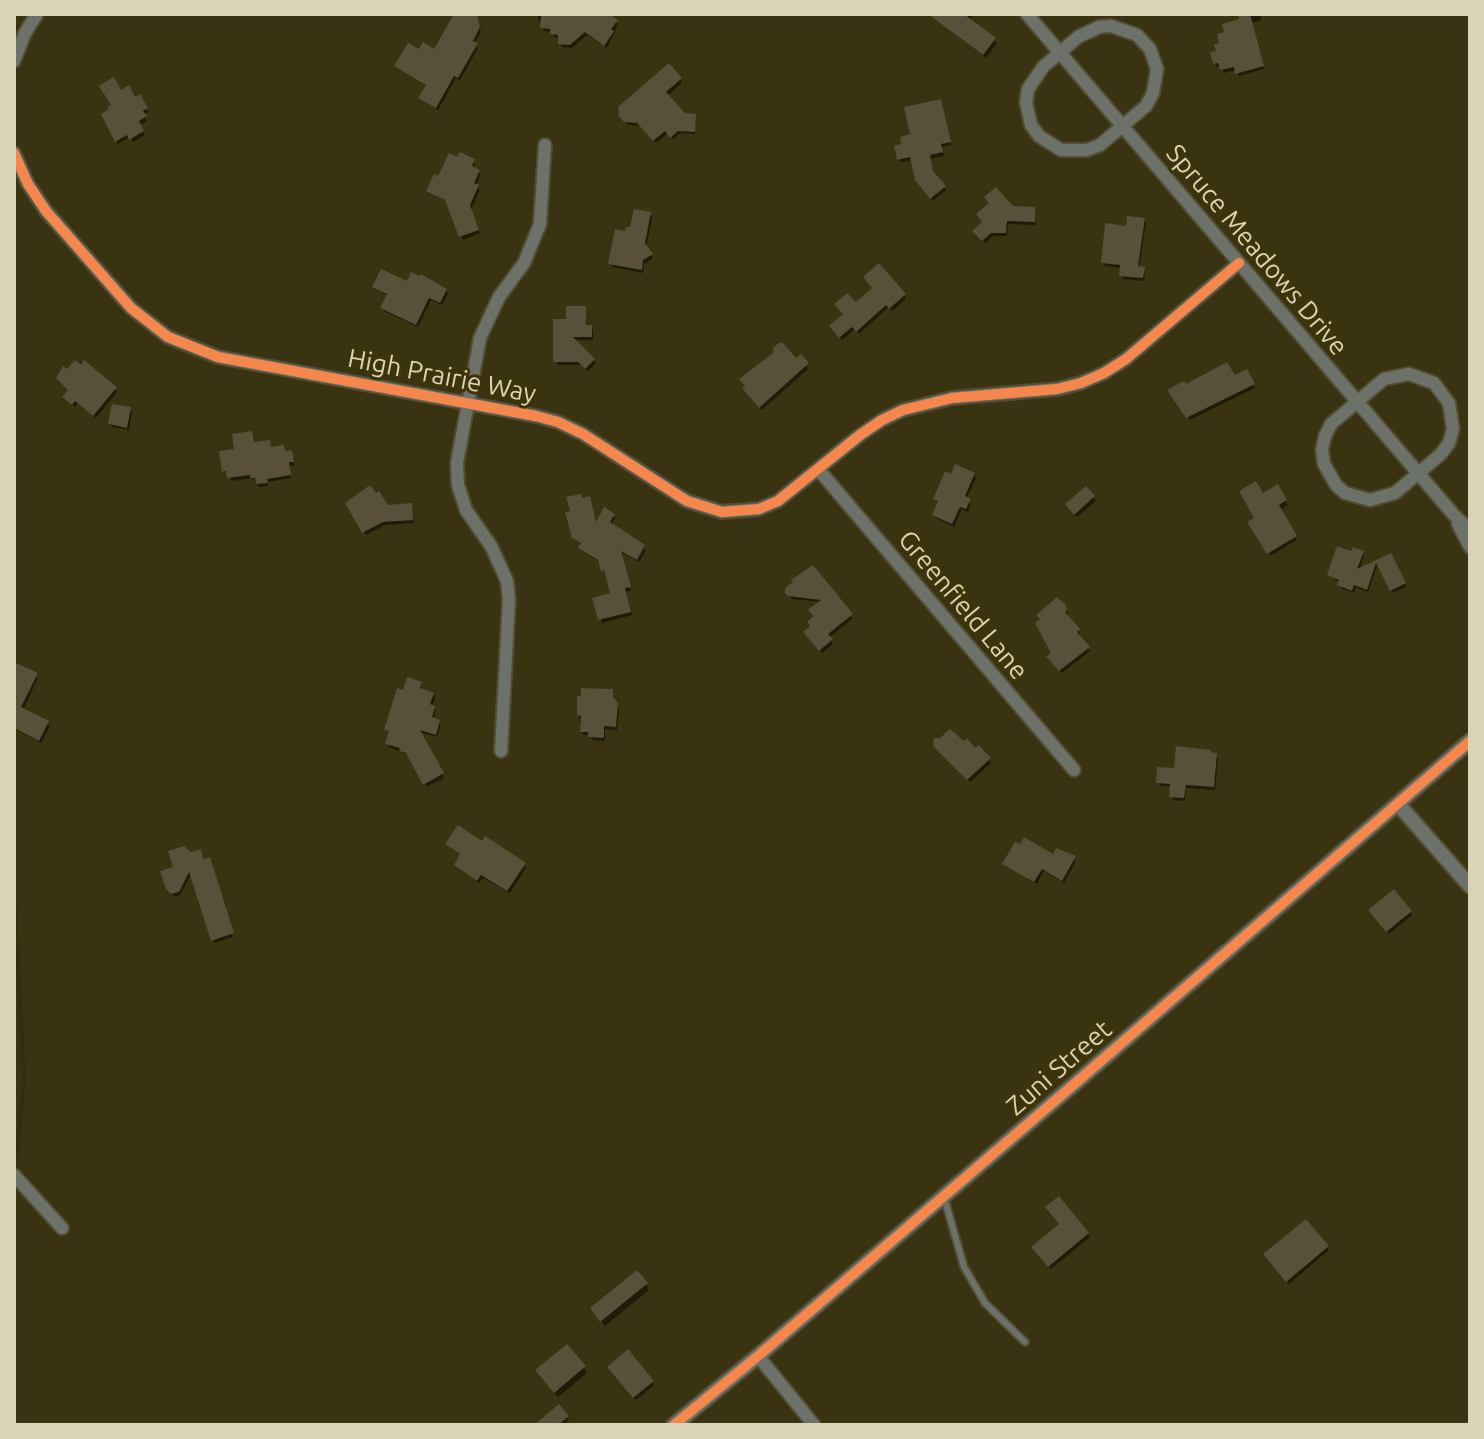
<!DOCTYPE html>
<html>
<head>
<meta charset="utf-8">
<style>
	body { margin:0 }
	#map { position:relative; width:1484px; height:1439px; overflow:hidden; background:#393312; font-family:Ubuntu,sans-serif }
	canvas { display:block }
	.frame { position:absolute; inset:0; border:16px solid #d9d3b8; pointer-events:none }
</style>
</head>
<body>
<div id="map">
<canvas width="1484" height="1439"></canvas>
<div class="frame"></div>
</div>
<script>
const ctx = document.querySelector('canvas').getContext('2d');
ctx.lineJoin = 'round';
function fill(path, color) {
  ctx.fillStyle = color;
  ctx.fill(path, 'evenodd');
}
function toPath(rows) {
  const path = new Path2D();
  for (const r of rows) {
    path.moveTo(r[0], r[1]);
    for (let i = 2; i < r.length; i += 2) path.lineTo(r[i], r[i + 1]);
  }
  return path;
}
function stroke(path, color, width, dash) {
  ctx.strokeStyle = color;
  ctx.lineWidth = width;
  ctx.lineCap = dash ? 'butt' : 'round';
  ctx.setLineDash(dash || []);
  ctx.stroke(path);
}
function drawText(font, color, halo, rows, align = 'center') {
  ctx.font = font + ' Ubuntu,sans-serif';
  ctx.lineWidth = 6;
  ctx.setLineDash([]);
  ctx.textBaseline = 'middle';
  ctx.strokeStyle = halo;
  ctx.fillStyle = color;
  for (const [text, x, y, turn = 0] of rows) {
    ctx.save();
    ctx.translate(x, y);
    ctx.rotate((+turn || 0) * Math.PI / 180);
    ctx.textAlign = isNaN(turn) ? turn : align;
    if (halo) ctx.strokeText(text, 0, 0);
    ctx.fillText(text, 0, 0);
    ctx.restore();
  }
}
fill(toPath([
	[454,14,476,14,481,32,474,44,478,48,460,80,456,78,438,110,420,98,427,86,397,66,420,52,435,51],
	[538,14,606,14,618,24,607,48,587,35,572,48,562,47,560,38,554,37,552,32,544,31,542,24,538,20],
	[974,14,969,20,997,43,986,58,931,15],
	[1240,14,1260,14,1262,20,1252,23,1264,69,1239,76,1236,70,1224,73,1221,66,1217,67,1215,64,1213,54,1218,52,1221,44,1242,21],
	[680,79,682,83,667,96,684,115,695,116,695,134,680,133,673,140,668,133,656,143,641,126,628,125,623,119],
	[120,92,134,99,139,97,148,112,143,115,147,121,139,125,145,135,133,142,130,137,118,144,104,114,112,110],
	[942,105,951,145,942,147,944,156,930,159,934,174,946,190,933,201,919,184,912,160,901,162,899,159,903,146],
	[473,160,475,164,473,168,481,174,476,186,480,190,471,210,480,233,463,240,448,202,428,191,439,179],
	[1012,208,1034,209,1036,225,1008,224,1007,236,993,236,985,243,977,234,984,222],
	[650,214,652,218,646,248,653,258,644,264,643,273,613,267,611,263,627,233],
	[1144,220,1146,223,1139,268,1145,272,1144,281,1123,279,1122,268,1105,266,1103,263,1127,228],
	[408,283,446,290,448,294,442,305,431,300,418,327,384,311,382,308,388,296,375,287],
	[904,295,906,299,892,311,889,307,859,334,855,329,842,340,833,330,856,305],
	[585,308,587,327,593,330,593,340,574,340,596,363,588,371,582,365,558,365,556,361,568,321],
	[796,361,809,368,762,410,746,392],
	[1246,371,1255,388,1190,420,1170,390,1234,378],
	[115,388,117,392,96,418,78,403,75,407,67,400,70,391],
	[130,409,132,412,129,430,112,427,110,424],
	[254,444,271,449,283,447,286,453,291,453,295,465,289,466,291,478,268,482,268,486,259,487,253,478,231,481,229,474,224,471],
	[974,474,976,478,966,499,971,504,968,512,962,509,954,527,936,518,934,515,939,503,935,499],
	[1277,487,1288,505,1279,510,1297,540,1270,556,1250,522,1257,518,1262,496],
	[1086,488,1096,501,1077,517,1069,508],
	[348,503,387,507,411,505,414,523,385,525,366,535],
	[613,515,615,518,611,525,646,550,639,562,621,552,631,590,626,592,632,615,602,623,595,599,612,595,601,563,582,551,582,545,574,537],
	[1362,553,1364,556,1359,570,1390,555,1406,587,1393,593,1378,563,1368,592,1356,587,1354,593,1341,588,1340,582,1329,575,1352,554],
	[795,583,853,618,829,638,833,644,822,653,808,635,821,602,792,599,787,593],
	[1066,610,1068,614,1066,616,1078,630,1080,634,1078,636,1090,651,1062,673,1051,660,1053,653,1048,647],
	[14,664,38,678,23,710,50,726,41,743,14,729],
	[421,684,422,691,433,694,435,698,432,707,436,711,433,720,441,725,437,737,419,732,444,778,427,787,410,756,389,747,387,744,390,734,386,729,405,692],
	[612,691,614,701,619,709,617,730,605,729,605,741,592,740,590,735,584,735,582,732,579,715],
	[978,747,991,763,970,782,938,749,975,750],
	[1216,755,1218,758,1215,790,1186,788,1185,801,1173,800,1172,786,1160,786,1158,782,1176,771],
	[448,844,482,844,524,865,526,868,510,893,483,878,479,883,458,868,456,865,462,856],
	[1021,847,1054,856,1074,858,1076,861,1064,883,1044,871,1037,884,1005,864],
	[204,861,209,861,233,937,214,943,192,873,180,895,175,897,170,893,162,872],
	[1410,912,1412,915,1389,934,1373,914],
	[1061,1225,1088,1234,1090,1237,1051,1269,1036,1251],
	[1327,1247,1329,1250,1289,1284,1268,1258],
	[646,1284,649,1290,605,1326,595,1314],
	[584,1367,587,1373,558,1397,541,1377],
	[611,1370,652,1382,654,1385,636,1400],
	[567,1417,569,1420,563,1425,547,1425]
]), '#0007');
stroke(toPath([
	[14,890,24,1077,17,1157]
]), '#332d11', 4);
fill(toPath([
	[454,14,477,14,480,27,473,41,478,43,458,78,454,76,436,108,418,98,426,85,394,66,408,43,419,49,423,42,434,49],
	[541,14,609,14,618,20,611,29,614,31,604,46,585,32,570,45,558,44,558,35,550,34,550,29,540,28],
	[928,14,964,14,996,38,983,55],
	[1238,14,1250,14,1264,66,1235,74,1234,67,1220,70,1218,63,1213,64,1210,52,1216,51,1214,44,1219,43,1217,34,1224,32,1222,24,1239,19],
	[669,63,682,78,666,92,685,113,696,114,695,132,678,131,670,138,665,131,653,141,637,123,624,122,619,116,618,107],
	[114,77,121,90,129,85,135,97,140,94,148,108,143,111,147,116,139,121,144,131,129,140,127,135,115,142,101,114,109,109,107,107,111,105,99,86],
	[941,99,951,142,941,144,943,152,930,155,933,171,946,186,930,199,915,180,910,157,897,160,894,146,901,144,900,137,910,134,904,107],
	[460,152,475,159,472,166,480,170,474,183,479,185,470,205,479,230,459,237,445,200,426,191,434,174,438,176,449,153,457,157],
	[996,187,1013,206,1035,207,1035,222,1007,221,1006,233,991,233,982,241,972,231,982,222,976,214,989,203,984,197],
	[634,209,651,212,645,243,653,254,643,260,642,270,608,264,615,229,625,231,626,227,630,227],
	[1127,216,1145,218,1138,266,1145,267,1143,278,1119,276,1120,265,1101,263,1105,223,1126,226],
	[879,263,906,294,889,309,886,305,856,332,852,327,839,338,829,326,843,314,834,304,847,293,856,302,872,288,863,277],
	[381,269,407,281,411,272,420,276,421,274,447,289,440,303,429,298,416,325,380,308,387,294,372,287],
	[566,306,586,306,586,325,592,325,592,337,573,337,595,359,585,369,578,362,554,362,553,359,553,319,566,319],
	[779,343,783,343,796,358,801,354,809,363,759,408,742,388,745,386,739,379,773,353,773,348],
	[75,360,81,365,84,360,117,387,93,416,75,401,72,405,62,397,68,390,56,378,63,366,67,369],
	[1227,362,1235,375,1247,369,1255,384,1186,418,1167,390,1184,381,1186,384],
	[112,404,131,407,127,428,108,424],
	[252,431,254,442,270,440,271,447,284,445,285,451,292,450,294,462,289,462,291,475,267,479,268,483,256,484,255,478,250,478,250,475,227,478,226,471,222,472,219,451,234,449,232,434],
	[955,464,975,473,965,496,971,499,966,509,960,507,952,524,932,515,938,501,933,499,945,471,951,474],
	[1256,481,1263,493,1278,484,1287,500,1279,505,1297,536,1267,554,1247,522,1254,518,1239,491],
	[370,485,376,493,379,491,388,505,412,503,413,520,383,522,362,533,345,503],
	[1086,486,1095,496,1074,515,1065,504],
	[581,494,582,498,590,496,596,522,604,507,615,514,610,522,645,545,637,560,621,551,631,587,625,588,631,612,598,620,592,598,610,593,604,570,601,571,598,560,578,548,581,543,572,538,565,512,570,511,566,497],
	[1337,546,1351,551,1353,547,1364,551,1357,569,1391,553,1406,583,1390,591,1376,563,1367,590,1354,585,1352,591,1337,585,1339,580,1327,575],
	[813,565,853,614,828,634,833,639,819,651,803,632,810,626,807,622,814,616,808,610,821,600,788,596,785,593,785,588,793,582,791,580],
	[1057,597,1065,604,1067,610,1065,612,1080,629,1077,632,1090,647,1059,671,1046,656,1051,653,1035,623,1040,619,1036,615],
	[14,662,38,673,21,707,49,721,39,741,14,728],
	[407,677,422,682,420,688,434,693,430,704,435,706,432,717,440,720,436,735,420,730,444,773,423,785,406,753,399,751,400,748,385,744,389,731,384,730,397,688,403,690],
	[581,688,613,689,613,697,618,703,616,727,604,726,604,738,588,737,588,732,580,732,581,716,577,715,577,696,581,696],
	[950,729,964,741,967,738,975,748,979,745,991,758,967,780,933,746,934,738,940,738],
	[1176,746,1211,750,1211,752,1217,753,1214,787,1186,785,1184,798,1169,797,1170,784,1156,783,1157,767,1174,768],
	[458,825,482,841,485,836,526,863,507,891,481,875,477,881,454,865,460,854,445,844],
	[1024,837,1053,854,1056,848,1076,856,1062,881,1042,869,1034,882,1002,864,1015,842,1020,844],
	[184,846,191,852,201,849,203,859,210,857,234,933,211,941,189,872,179,892,171,894,166,889,160,871,173,867,168,851],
	[1394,889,1412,911,1386,932,1368,910],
	[1059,1196,1089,1233,1048,1267,1031,1247,1059,1224,1045,1207],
	[1306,1219,1329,1246,1286,1282,1263,1254],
	[637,1270,648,1283,600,1322,590,1308],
	[567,1344,586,1366,554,1393,535,1370],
	[628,1349,654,1381,633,1398,607,1367],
	[559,1404,569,1416,558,1425,534,1425]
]), '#585038');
const service = toPath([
	[941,1198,946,1204,964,1267,985,1303,1025,1342]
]);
const minor = toPath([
	[1027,14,1453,514,1470,530],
	[1111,26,1137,35,1150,49,1157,69,1153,93,1146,106,1100,145,1087,150,1061,150,1039,136,1031,125,1026,102,1028,89,1043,67,1078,37,1099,27,1111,26],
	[14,61,25,33,37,14],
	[14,153,28,184,46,211,131,308,168,337,218,357,536,416,558,422,583,434,687,501,722,512,759,509,778,501,860,435,882,420,903,410,952,398,1057,389,1081,383,1104,373,1126,359,1239,263],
	[1409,374,1434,383,1449,403,1453,429,1449,443,1441,454,1395,493,1370,500,1345,493,1336,485,1324,464,1322,450,1325,436,1331,424,1384,379,1409,374],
	[818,469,1074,770],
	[1458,524,1470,547],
	[501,751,509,599,507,581,491,546,466,510,458,485,457,463,480,338,499,297,524,263,540,224,545,145],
	[14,1175,62,1228],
	[758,1356,814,1425]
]);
const tertiary = toPath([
	[1398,804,1470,886],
	[674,1425,758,1356,1072,1086,1470,741]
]);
stroke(service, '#534d33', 10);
stroke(minor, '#534d33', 16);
stroke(tertiary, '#534d33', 18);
stroke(service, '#6c7269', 6);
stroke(minor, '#6c7269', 12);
stroke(tertiary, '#6c7269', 14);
stroke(toPath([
	[14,153,28,184,46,211,131,308,168,337,218,357,536,416,558,422,583,434,687,501,722,512,759,509,778,501,860,435,882,420,903,410,952,398,1057,389,1081,383,1104,373,1126,359,1239,263],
	[674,1425,758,1356,1072,1086,1470,741]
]), '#f5874c', 10);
drawText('26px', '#d9d3b8', '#3d3409', [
	["Spruce Meadows Drive",1257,250,50],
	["High Prairie Way",442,376,11],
	["Greenfield Lane",963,605,50],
	["Zuni Street",1059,1068,-41]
]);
</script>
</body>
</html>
